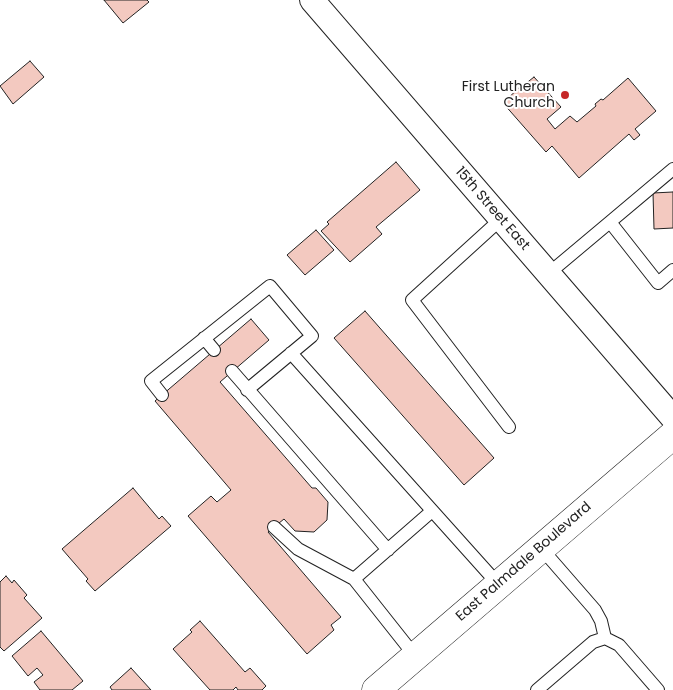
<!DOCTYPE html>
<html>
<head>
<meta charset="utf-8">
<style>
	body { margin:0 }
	canvas { display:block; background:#fff }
</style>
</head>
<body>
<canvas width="673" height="690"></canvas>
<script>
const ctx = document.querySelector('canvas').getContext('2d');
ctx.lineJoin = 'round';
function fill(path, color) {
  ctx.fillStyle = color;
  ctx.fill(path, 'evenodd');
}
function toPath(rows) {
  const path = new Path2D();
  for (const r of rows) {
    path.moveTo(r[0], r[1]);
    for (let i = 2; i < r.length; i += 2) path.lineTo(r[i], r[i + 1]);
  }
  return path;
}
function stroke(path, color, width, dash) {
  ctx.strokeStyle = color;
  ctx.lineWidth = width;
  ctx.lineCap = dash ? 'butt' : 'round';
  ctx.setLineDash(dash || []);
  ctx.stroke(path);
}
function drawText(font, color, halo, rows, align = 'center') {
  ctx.font = font + ' Poppins,sans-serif';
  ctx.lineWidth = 4;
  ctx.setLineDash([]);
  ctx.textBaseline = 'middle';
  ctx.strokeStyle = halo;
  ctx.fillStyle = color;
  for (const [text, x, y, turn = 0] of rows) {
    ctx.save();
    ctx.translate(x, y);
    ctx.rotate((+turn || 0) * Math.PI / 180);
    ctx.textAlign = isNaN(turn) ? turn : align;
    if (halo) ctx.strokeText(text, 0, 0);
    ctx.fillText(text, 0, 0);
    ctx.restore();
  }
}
const building = toPath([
	[104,0,147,0,149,2,123,23,104,0],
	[30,61,44,77,13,104,0,86,30,61],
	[534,77,561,107,547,119,555,129,570,116,577,122,596,106,595,104,601,99,603,100,628,78,656,111,635,129,640,135,634,140,629,134,579,178,552,146,546,152,503,103,523,84,524,85,534,77],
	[396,162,420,190,376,227,382,234,350,262,321,231,329,224,327,222,396,162],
	[673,192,673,228,654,229,653,193,673,192],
	[316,230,334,250,305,275,287,255,316,230],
	[365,311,494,458,464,485,334,338,365,311],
	[251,319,269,340,220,382,312,488,316,488,328,502,327,520,314,532,295,531,284,519,268,532,341,617,331,625,334,630,307,654,188,516,211,496,217,502,231,490,155,401,251,319],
	[133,488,159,519,162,516,171,526,95,591,86,581,88,579,62,549,133,488],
	[6,576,12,583,14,580,27,595,24,598,42,618,4,651,0,647,0,582,6,576],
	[200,621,245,672,250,668,266,686,262,690,238,690,236,687,233,690,210,690,173,649,192,632,190,630,200,621],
	[41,631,83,681,72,690,40,690,34,682,43,675,37,668,28,676,12,656,41,631],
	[131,668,151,690,112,690,110,687,131,668]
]);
fill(building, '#f3c9c0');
stroke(building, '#222', 1);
const service = toPath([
	[501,219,412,300,509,427],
	[610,222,673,169],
	[548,274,610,222,658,283,673,270],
	[204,338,214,350],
	[291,353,498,584],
	[232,371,388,550],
	[162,395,151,381,270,286,312,336,247,390],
	[274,527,298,549,354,579],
	[541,548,595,610,601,621,605,638],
	[415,656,354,579,432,511],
	[537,690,593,642,605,638,619,645,658,690]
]);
const minor = toPath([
	[312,0,673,418]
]);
const trunk = toPath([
	[376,690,673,435]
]);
stroke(service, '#222', 14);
stroke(minor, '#222', 26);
stroke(trunk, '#222', 29);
stroke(service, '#fff', 12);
stroke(minor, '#fff', 24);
stroke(trunk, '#fff', 28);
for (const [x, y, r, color] of [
	[565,95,5,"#c62828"]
]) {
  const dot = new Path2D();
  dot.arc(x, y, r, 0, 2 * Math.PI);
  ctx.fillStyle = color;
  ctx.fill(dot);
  stroke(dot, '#fff', 2);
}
drawText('14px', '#222', '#fff', [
	["First Lutheran",555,87],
	["Church",555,103]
], 'right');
drawText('14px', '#222', '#fff', [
	["15th Street East",492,209,49],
	["East Palmdale Boulevard",524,562,-41]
]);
</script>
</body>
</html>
